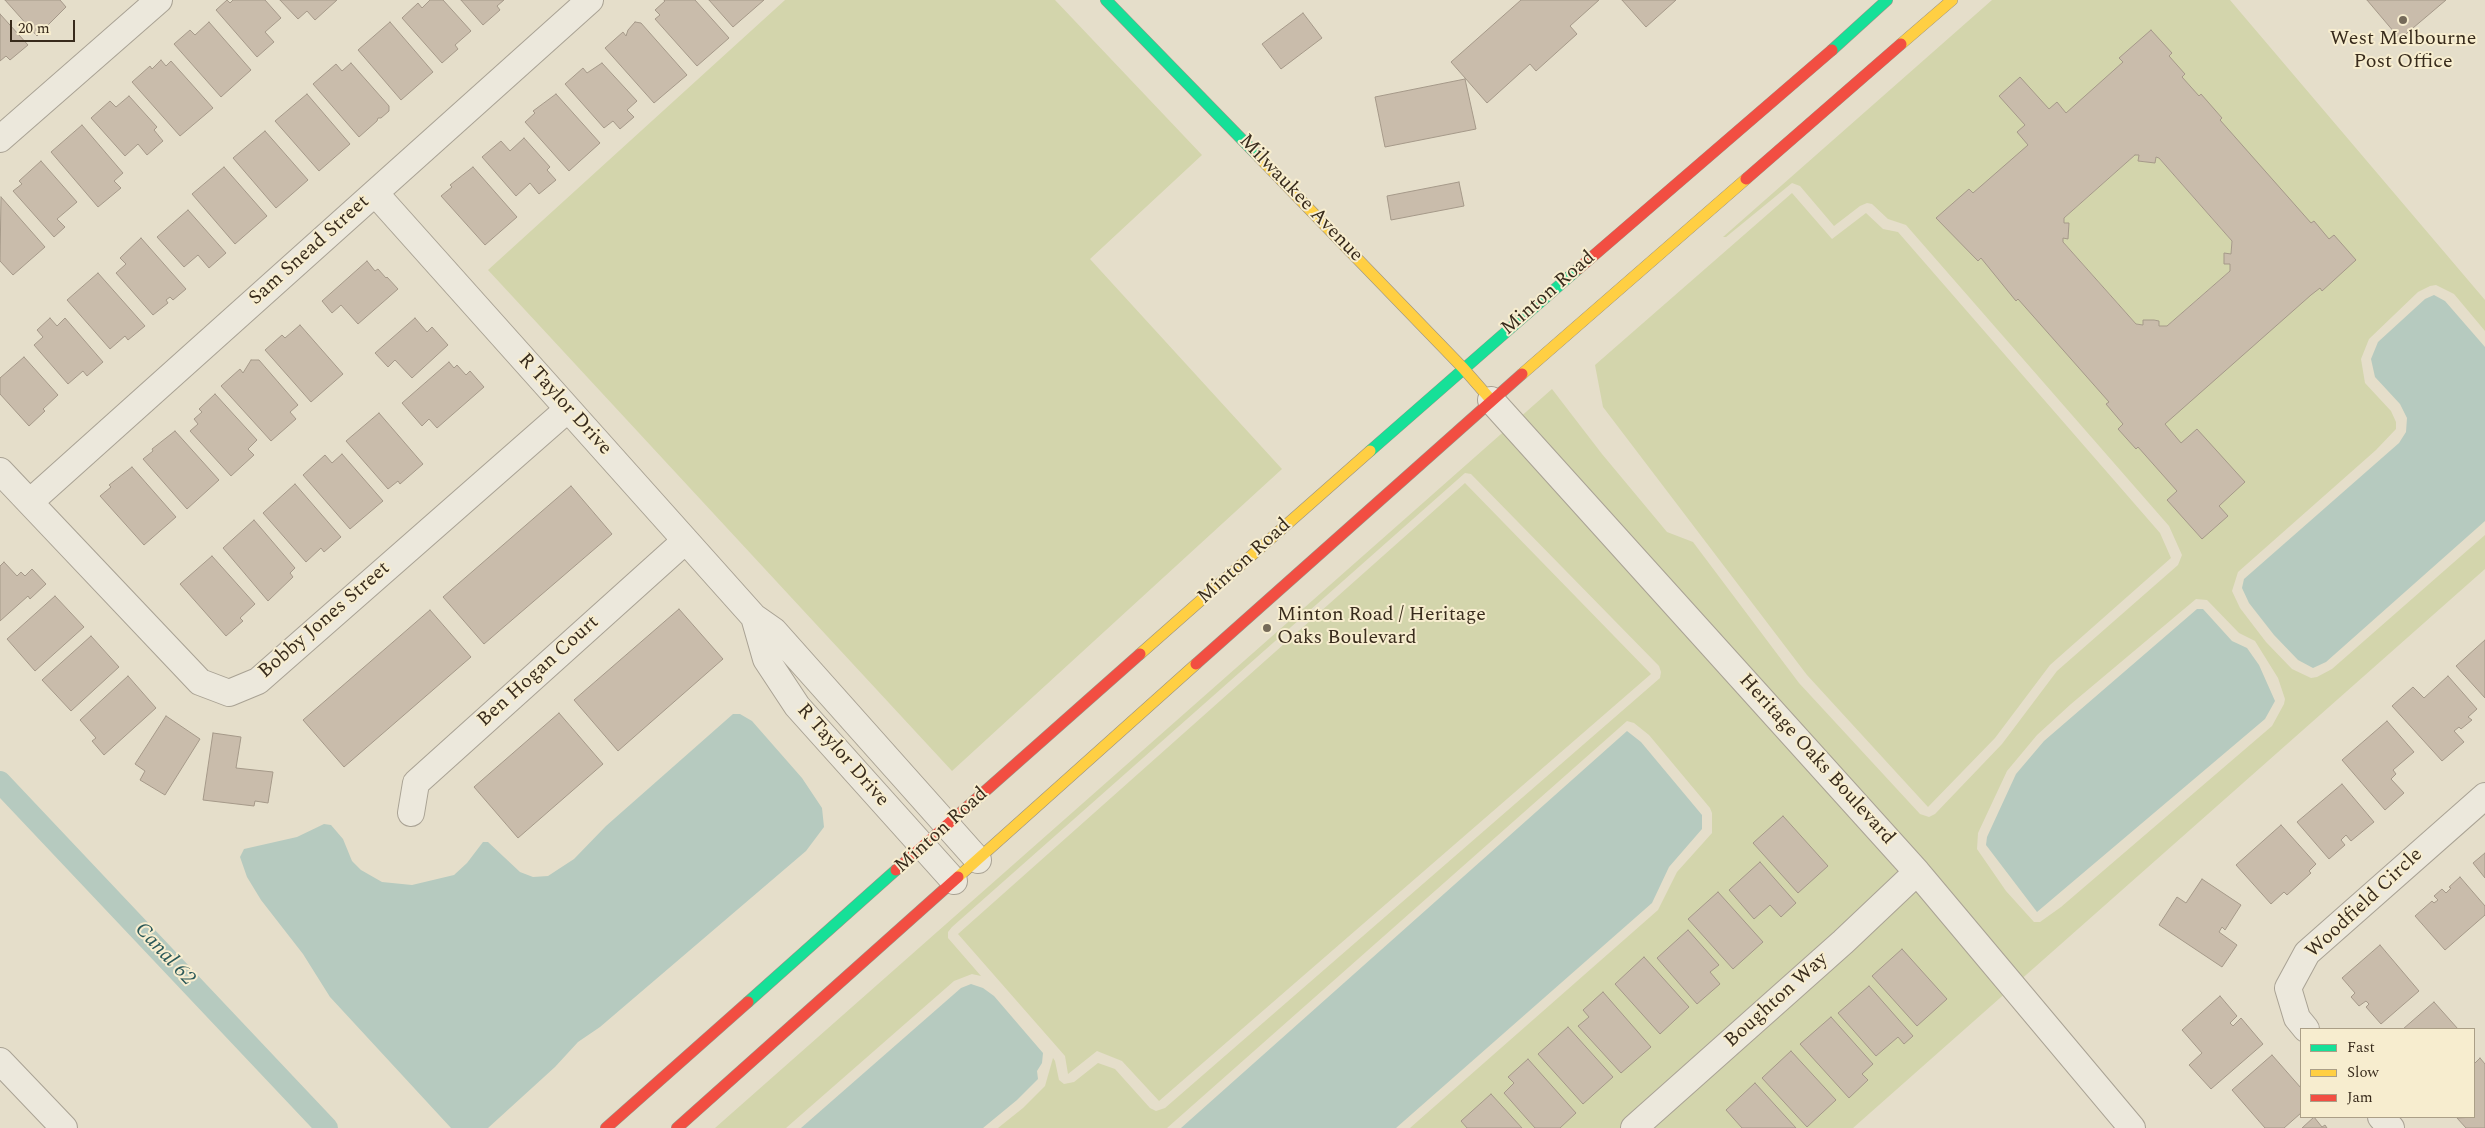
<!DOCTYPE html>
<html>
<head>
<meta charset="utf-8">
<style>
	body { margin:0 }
	#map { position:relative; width:2485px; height:1128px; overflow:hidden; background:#e5deca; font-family:Spectral,serif }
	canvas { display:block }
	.legend { position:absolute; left:2300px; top:1028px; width:175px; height:90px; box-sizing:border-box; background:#f7edcf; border:1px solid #ab9f87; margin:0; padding:6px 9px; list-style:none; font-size:15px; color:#382b1c }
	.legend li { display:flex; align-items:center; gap:10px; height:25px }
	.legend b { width:25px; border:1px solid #ab9f87 }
	.scale { position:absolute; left:10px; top:20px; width:65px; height:22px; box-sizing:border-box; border:2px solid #382b1c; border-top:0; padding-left:6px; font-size:15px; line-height:18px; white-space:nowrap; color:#382b1c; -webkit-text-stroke:4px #f7edcf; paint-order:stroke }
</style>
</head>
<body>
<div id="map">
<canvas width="2485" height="1128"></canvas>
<ul class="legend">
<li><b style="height:6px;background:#16e098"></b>Fast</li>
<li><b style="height:6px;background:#ffcf43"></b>Slow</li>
<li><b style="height:6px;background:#f24e42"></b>Jam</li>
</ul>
<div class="scale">20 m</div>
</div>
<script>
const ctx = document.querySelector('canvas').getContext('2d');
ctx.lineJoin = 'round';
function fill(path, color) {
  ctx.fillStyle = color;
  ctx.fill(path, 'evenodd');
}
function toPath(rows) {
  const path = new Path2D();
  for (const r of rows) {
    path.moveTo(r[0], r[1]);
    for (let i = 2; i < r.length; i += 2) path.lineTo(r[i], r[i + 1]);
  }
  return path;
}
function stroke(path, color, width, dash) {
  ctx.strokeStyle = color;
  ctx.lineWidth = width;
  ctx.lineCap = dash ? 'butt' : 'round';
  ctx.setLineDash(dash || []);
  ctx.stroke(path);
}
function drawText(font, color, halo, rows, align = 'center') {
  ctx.font = font + ' Spectral,serif';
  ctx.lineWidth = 4;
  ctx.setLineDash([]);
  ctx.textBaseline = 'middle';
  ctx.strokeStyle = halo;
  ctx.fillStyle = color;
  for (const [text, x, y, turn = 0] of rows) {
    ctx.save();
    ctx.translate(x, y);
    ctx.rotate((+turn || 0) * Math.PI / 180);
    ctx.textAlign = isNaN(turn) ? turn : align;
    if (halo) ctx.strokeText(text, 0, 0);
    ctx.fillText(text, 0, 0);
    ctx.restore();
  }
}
fill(toPath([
	[785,0,1055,0,1202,155,1090,259,1282,469,952,771,488,270],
	[1992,0,2230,0,2485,300,2485,331,2454,294,2436,285,2430,286,2418,292,2369,339,2361,359,2365,383,2391,411,2396,422,2396,429,2376,450,2238,572,2232,591,2240,608,2266,642,2292,669,2311,678,2317,677,2332,669,2485,535,2485,569,1853,1128,1410,1128,1658,910,1677,872,1712,833,1712,813,1710,808,1649,735,1634,723,1627,721,1167,1128,998,1128,1023,1108,1045,1086,1053,1058,1055,1061,1059,1080,1064,1084,1074,1082,1098,1063,1115,1069,1150,1108,1156,1111,1165,1108,1660,678,1661,672,1659,666,1471,474,1465,473,952,927,948,932,948,938,981,976,972,974,954,981,786,1128,715,1128,1552,389,1602,454,1667,532,1693,542,1799,683,1920,814,1929,817,1935,814,2002,744,2057,671,2178,565,2182,555,2169,526,1906,225,1888,219,1872,204,1867,203,1860,206,1834,226,1800,186,1792,183,1726,237,1723,237],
	[2143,146,2165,149,2242,254,2238,276,2159,339,2121,324,2053,236,2058,211],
	[2196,599,2207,600,2239,633,2255,641,2278,678,2285,699,2284,704,2272,726,2061,907,2040,922,2034,922,2006,891,1977,849,1978,833,2007,771,2037,735,2071,704],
	[2135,155,2139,155,2138,161,2155,162,2156,157,2159,158,2232,241,2231,254,2224,254,2224,264,2230,264,2230,271,2167,326,2159,326,2159,321,2154,320,2143,320,2143,325,2136,324,2063,242,2063,238,2068,238,2069,223,2064,223,2064,218],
	[1792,193,1832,239,1866,213,1883,229,1898,232,2160,533,2171,558,2050,665,1995,738,1928,807,1807,675,1603,407,1595,365],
	[1465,483,1651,674,1159,1101,1122,1061,1097,1051,1068,1074,1065,1056,958,934]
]), '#d3d5ac');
fill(toPath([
	[2434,295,2445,301,2485,347,2485,521,2326,662,2313,668,2298,660,2274,635,2249,603,2242,588,2244,579,2399,443,2406,432,2407,418,2400,404,2375,377,2371,359,2378,342,2425,299],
	[2197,609,2203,609,2232,641,2247,648,2259,665,2275,701,2265,719,2037,912,1986,845,1987,837,2016,774,2044,741],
	[733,714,740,714,752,721,802,778,822,808,824,827,806,851,600,1027,578,1042,555,1067,488,1128,451,1128,330,997,303,954,261,900,247,877,240,857,244,849,297,837,324,824,331,825,343,839,352,861,361,870,382,882,412,885,454,875,467,863,483,842,488,842,520,872,533,877,548,876,574,859,606,826],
	[1627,731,1641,742,1702,815,1702,829,1669,867,1652,903,1396,1128,1181,1128],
	[971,984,983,988,994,996,1043,1053,1042,1063,1037,1071,1038,1079,1017,1100,983,1128,801,1128,961,988]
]), '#b6cabf');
stroke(toPath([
	[0,782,327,1128]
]), '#b6cabf', 22);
const building = toPath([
	[5,0,60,0,66,7,37,36,5,0],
	[227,0,230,3,233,0,265,0,281,18,265,32,274,42,257,57,216,10,227,0],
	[280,0,337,0,315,20,307,11,298,19,280,0],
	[430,0,443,0,471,31,455,45,458,49,442,63,402,18,418,3,422,8,430,0],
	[461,0,504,0,497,6,500,10,483,25,461,0],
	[664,0,695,0,729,38,697,66,655,19,660,15,655,10,665,1,664,0],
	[709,0,764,0,733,27,709,0],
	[1521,0,1599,0,1570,26,1577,34,1536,71,1530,64,1487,103,1451,62,1521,0],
	[1622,0,1676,0,1646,27,1622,0],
	[2367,0,2446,0,2400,39,2367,0],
	[1303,13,1322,38,1281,69,1262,44,1303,13],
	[0,14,28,45,10,60,6,56,0,61,0,14],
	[209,22,251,70,221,97,174,44,190,30,195,35,209,22],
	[390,22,433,72,401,100,358,50,390,22],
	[635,22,641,23,687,75,654,103,605,48,623,32,626,36,628,30,635,22],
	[2151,30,2172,53,2169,56,2185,74,2182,77,2199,96,2201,94,2222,118,2220,120,2311,223,2314,221,2329,239,2334,235,2356,260,2322,291,2320,288,2311,295,2165,424,2181,443,2197,429,2245,482,2219,506,2228,516,2202,539,2167,500,2177,491,2138,447,2136,449,2118,429,2123,424,2106,404,2109,402,2018,299,2016,301,1981,258,1978,261,1936,218,1969,189,1973,193,2028,145,2017,132,2025,125,1999,96,2020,77,2049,109,2057,102,2066,113,2123,62,2119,58,2151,30],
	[2135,155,2139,155,2138,161,2155,163,2156,157,2159,158,2232,241,2231,254,2224,253,2224,264,2230,264,2230,271,2167,326,2159,326,2159,321,2154,320,2143,320,2143,325,2136,324,2063,242,2063,238,2068,239,2069,223,2064,223,2064,218,2135,155],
	[161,60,166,66,171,61,213,108,180,136,132,82,150,66,152,69,161,60],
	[351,63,389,106,389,111,381,118,378,118,377,121,359,137,313,84,336,64,342,71,351,63],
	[602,63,637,101,627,110,634,117,620,129,613,121,604,128,565,84,583,68,587,73,602,63],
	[1465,79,1476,129,1385,147,1375,97,1465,79],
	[307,94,350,144,319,171,275,121,307,94],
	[556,94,600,143,569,171,525,122,535,113,533,111,556,94],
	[129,96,157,127,154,130,163,141,147,155,138,144,125,156,91,118,110,101,116,107,129,96],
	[82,125,123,173,114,181,121,188,98,207,51,152,82,125],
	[265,131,308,180,276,208,233,158,265,131],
	[524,138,550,167,547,170,556,180,539,194,530,183,516,196,482,157,501,141,510,151,524,138],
	[41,161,77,202,57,219,65,227,54,237,13,191,22,184,19,181,41,161],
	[224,167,267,216,235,244,192,194,224,167],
	[473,167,517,217,485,245,441,196,452,187,450,185,473,167],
	[1459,182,1464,206,1391,220,1387,196,1459,182],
	[1,197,45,247,13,275,0,261,1,197],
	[188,210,226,253,209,268,198,255,184,267,157,237,188,210],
	[141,238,186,289,173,300,170,297,166,300,168,303,153,315,116,273,126,264,120,258,141,238],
	[367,261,375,271,378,269,386,278,387,277,398,289,358,324,341,305,332,313,322,301,367,261],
	[98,273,145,326,128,340,125,336,110,349,67,300,98,273],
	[50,318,57,326,65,318,103,362,87,376,83,371,68,384,34,345,43,337,37,330,50,318],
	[415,318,427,332,432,327,448,345,412,378,395,360,388,367,375,353,415,318],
	[300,325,343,374,311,402,265,350,282,335,285,338,300,325],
	[24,357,58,395,43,409,45,411,29,426,0,394,0,378,24,357],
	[251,360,259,360,298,405,290,412,296,419,271,441,221,386,240,369,243,373,251,360],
	[449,362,454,368,457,365,466,375,470,371,484,387,437,428,429,419,422,426,402,403,449,362],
	[215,394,257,440,248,449,254,455,231,476,190,431,198,424,194,419,202,412,199,409,215,394],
	[379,413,423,464,400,484,398,481,388,489,346,441,379,413],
	[175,431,219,480,187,509,143,459,153,451,152,449,175,431],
	[342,454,383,501,350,529,303,475,325,455,332,463,342,454],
	[132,467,176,517,144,545,100,496,111,487,109,485,132,467],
	[295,484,341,537,324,552,321,548,306,562,263,513,295,484],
	[571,486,612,534,484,644,443,597,571,486],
	[254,520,295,568,290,573,293,577,268,601,223,548,254,520],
	[212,556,255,604,240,618,243,621,226,636,180,584,212,556],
	[4,562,17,576,21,572,25,576,32,569,46,584,30,599,28,596,0,621,0,566,4,562],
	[55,596,84,627,35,671,7,639,55,596],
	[679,609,723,659,618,751,574,700,679,609],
	[430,610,471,657,344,767,303,720,430,610],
	[91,636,119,667,71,711,42,680,91,636],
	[2485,640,2485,698,2456,666,2485,640],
	[128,676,156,708,104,755,92,741,96,738,80,720,128,676],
	[2448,676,2477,709,2468,717,2472,720,2461,729,2459,727,2454,731,2464,742,2442,761,2392,706,2413,687,2424,698,2448,676],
	[559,713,603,764,518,838,474,787,559,713],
	[166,716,200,739,165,795,140,780,145,771,135,764,166,716],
	[2387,721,2414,752,2393,770,2396,774,2391,779,2404,793,2385,810,2342,760,2387,721],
	[213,733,241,737,236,768,273,772,268,803,255,801,254,806,203,800,213,733],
	[2342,784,2374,822,2351,841,2346,835,2341,840,2345,845,2329,859,2297,822,2342,784],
	[1783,816,1828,866,1798,893,1753,843,1783,816],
	[2281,825,2316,864,2309,871,2311,873,2287,895,2284,892,2271,904,2236,865,2281,825],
	[2485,853,2485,878,2473,863,2485,853],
	[1760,862,1796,903,1781,917,1770,905,1754,919,1729,890,1760,862],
	[2460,877,2485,906,2485,915,2445,950,2415,916,2432,901,2434,903,2438,900,2434,896,2442,889,2446,893,2451,888,2449,887,2460,877],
	[2202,879,2241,905,2225,930,2222,927,2219,932,2237,945,2222,967,2159,925,2177,897,2186,903,2202,879],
	[1718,892,1763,942,1733,969,1688,919,1718,892],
	[1688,930,1719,965,1710,972,1720,984,1697,1004,1657,958,1688,930],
	[2380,945,2419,991,2381,1024,2366,1007,2369,1004,2366,1001,2359,1006,2351,997,2355,993,2342,978,2380,945],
	[1902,949,1947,999,1917,1026,1872,976,1902,949],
	[1644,957,1689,1007,1660,1034,1615,984,1644,957],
	[1869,986,1913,1036,1904,1044,1898,1037,1876,1056,1838,1013,1869,986],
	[1603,992,1651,1047,1621,1073,1578,1026,1589,1017,1583,1010,1603,992],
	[2220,996,2237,1016,2230,1023,2233,1026,2241,1018,2263,1044,2211,1089,2189,1065,2202,1053,2182,1030,2220,996],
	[2434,1002,2458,1029,2403,1029,2434,1002],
	[1831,1017,1873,1064,1862,1074,1868,1080,1849,1098,1800,1044,1831,1017],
	[1568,1027,1613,1077,1583,1104,1538,1054,1568,1027],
	[1791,1051,1836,1100,1807,1127,1762,1078,1791,1051],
	[2272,1055,2301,1088,2301,1113,2284,1128,2265,1128,2232,1090,2272,1055],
	[2480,1058,2485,1064,2485,1128,2466,1128,2457,1118,2474,1117,2474,1064,2480,1058],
	[1528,1059,1576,1113,1560,1128,1535,1128,1504,1093,1514,1083,1508,1077,1528,1059],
	[1755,1083,1796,1128,1742,1128,1726,1110,1755,1083],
	[1491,1094,1522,1128,1467,1128,1461,1121,1491,1094],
	[2314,1117,2322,1127,2325,1125,2327,1128,2302,1128,2314,1117]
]);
fill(building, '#c9bcab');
stroke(building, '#a59989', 1);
const street = toPath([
	[0,139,159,0],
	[375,193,754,617,774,631,978,860],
	[1491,400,1917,872,2132,1128],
	[0,471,200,682,229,693,258,681,568,409],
	[30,502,590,0],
	[754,617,766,659,797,706,954,881],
	[411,813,416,783,685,541],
	[2306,1029,2297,1018,2288,988,2307,953,2485,796],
	[0,1061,64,1128],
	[2381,1117,2391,1128],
	[1634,1128,1843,942,1917,872]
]);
const fast = toPath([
	[1106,0,1259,157],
	[1832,50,1887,0],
	[1370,451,1578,269],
	[748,1002,896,870]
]);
const slow = toPath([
	[1901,44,1952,0],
	[1259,157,1463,368,1491,400],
	[1522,374,1746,179],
	[1140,654,1370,451],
	[958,877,1196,664]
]);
const jam = toPath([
	[1746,179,1901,44],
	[1578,269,1832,50],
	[1196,664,1522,374],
	[896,870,1140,654],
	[606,1128,748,1002],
	[677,1128,958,877]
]);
stroke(street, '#a9a294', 28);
stroke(fast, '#999284', 12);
stroke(slow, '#999284', 12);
stroke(jam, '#999284', 12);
stroke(street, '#ece8dc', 26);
stroke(fast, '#16e098', 11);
stroke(slow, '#ffcf43', 11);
stroke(jam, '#f24e42', 11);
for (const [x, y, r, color] of [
	[2403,20,5,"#756a59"],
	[1267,628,5,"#756a59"]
]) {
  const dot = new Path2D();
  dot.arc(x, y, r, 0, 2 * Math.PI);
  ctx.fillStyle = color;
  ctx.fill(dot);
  stroke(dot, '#f7edcf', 2);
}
drawText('20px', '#382b1c', '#f7edcf', [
	["West Melbourne",2403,40],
	["Post Office",2403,63],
	["Minton Road / Heritage",1277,616,"left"],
	["Oaks Boulevard",1277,639,"left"]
]);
drawText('20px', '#382b1c', '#f7edcf', [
	["Milwaukee Avenue",1300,199,46],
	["Sam Snead Street",310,251,-42],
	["Minton Road",1549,294,-41],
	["R Taylor Drive",564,405,48],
	["Minton Road",1245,562,-42],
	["Bobby Jones Street",325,621,-41],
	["Ben Hogan Court",539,672,-42],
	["R Taylor Drive",842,756,49],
	["Heritage Oaks Boulevard",1816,760,48],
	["Minton Road",942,831,-42],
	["Woodfield Circle",2365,904,-43],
	["Boughton Way",1777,1001,-42]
]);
drawText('italic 21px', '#2a5858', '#f7edcf', [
	["Canal 62",164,955,47]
]);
</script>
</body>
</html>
